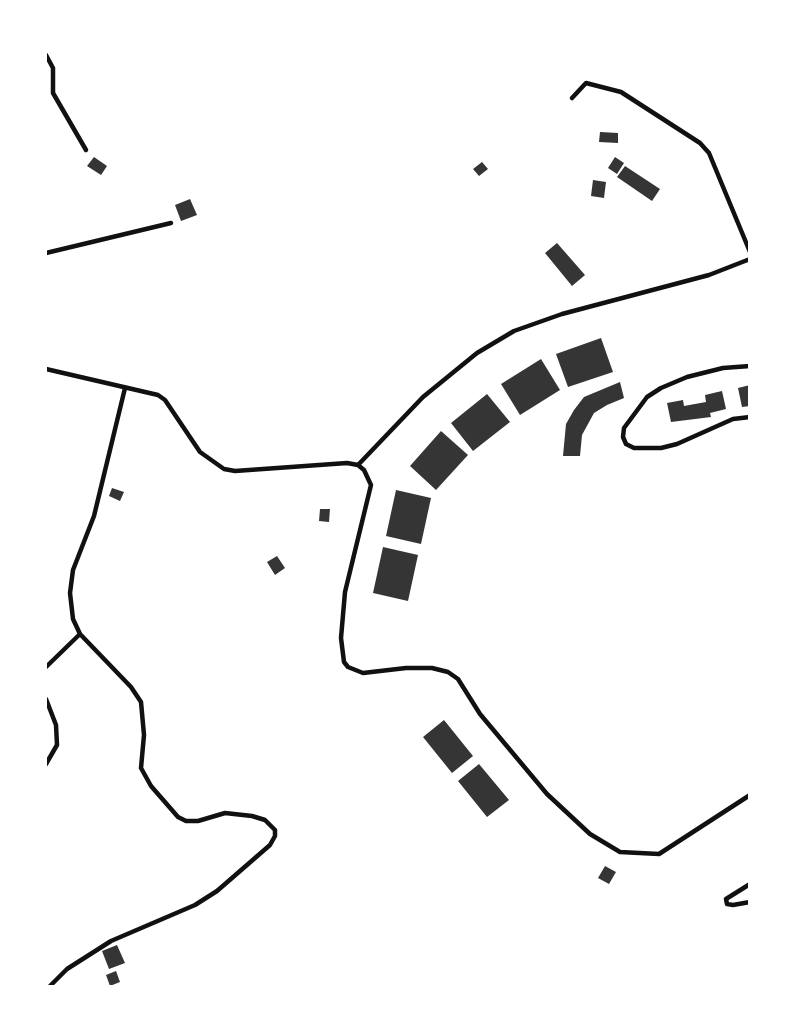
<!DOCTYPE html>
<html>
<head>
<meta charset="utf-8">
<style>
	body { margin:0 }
	#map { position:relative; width:795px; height:1032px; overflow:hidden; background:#fff; font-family:"Nunito Sans",sans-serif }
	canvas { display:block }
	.frame { position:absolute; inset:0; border:47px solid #fff; pointer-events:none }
</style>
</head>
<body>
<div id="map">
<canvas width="795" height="1032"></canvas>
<div class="frame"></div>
</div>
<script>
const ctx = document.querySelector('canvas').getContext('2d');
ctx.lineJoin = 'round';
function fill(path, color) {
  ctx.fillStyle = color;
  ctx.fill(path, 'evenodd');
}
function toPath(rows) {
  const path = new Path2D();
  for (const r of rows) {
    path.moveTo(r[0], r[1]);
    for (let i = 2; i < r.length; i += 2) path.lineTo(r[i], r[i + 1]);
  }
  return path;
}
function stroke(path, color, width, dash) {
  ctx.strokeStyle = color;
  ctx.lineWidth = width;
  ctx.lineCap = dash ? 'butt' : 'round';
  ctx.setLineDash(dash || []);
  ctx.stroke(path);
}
fill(toPath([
	[600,132,618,133,618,143,599,142],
	[94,157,107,166,101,175,87,166],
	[615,157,624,163,617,174,608,168],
	[482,162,488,169,479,176,473,169],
	[625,166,660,189,652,201,617,177],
	[593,180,606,182,604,198,591,196],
	[190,199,197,215,181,221,175,205],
	[557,243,585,275,572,286,545,253],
	[601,338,613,372,568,387,556,354],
	[541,359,560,390,520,415,501,384],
	[620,382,624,398,607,405,594,413,582,435,580,456,563,456,566,424,574,410,584,397],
	[750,385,750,406,742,407,738,388],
	[722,391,726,409,710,413,711,417,671,422,667,403,683,400,684,406,706,402,705,395],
	[487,394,510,422,473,451,451,423],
	[441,431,468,455,436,490,410,466],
	[112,488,124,492,120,501,109,496],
	[396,490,431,498,421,544,386,536],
	[320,509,330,509,329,522,319,521],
	[383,547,418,555,408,601,373,593],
	[277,556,285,568,275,575,267,562],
	[444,720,473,756,452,773,423,737],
	[479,764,509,800,487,817,458,781],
	[605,866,616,872,609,884,598,878],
	[117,945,125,963,109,969,102,951],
	[116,971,120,982,110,986,106,975]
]), '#353535');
stroke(toPath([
	[46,55,53,68,53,93,86,150],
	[572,98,586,83,621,92,700,143,709,153,750,252],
	[46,253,171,223],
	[750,366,723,368,687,377,661,388,647,397,624,428,623,437,626,444,634,448,661,448,677,444,733,419,750,417],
	[46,369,158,395,165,400,200,452,224,469,235,471,347,463,358,465],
	[358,465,364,470,371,485,345,592,341,638,344,662,348,667,363,673,406,668,432,668,448,672,458,679,480,714,547,794,590,834,620,852,659,854,750,795],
	[358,465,423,397,477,353,514,331,562,314,709,275,750,259],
	[46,667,80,634],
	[46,699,56,725,57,745,46,764],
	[750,884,726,899,727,904,733,905,750,902],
	[50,986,67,969,111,941,195,905,217,891,270,845,275,836,275,830,265,820,252,816,225,813,198,821,186,821,178,817,151,786,141,768,144,735,141,702,131,687,80,634,73,619,70,593,73,570,94,516,125,388]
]), '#111', 4.5);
</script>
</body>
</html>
